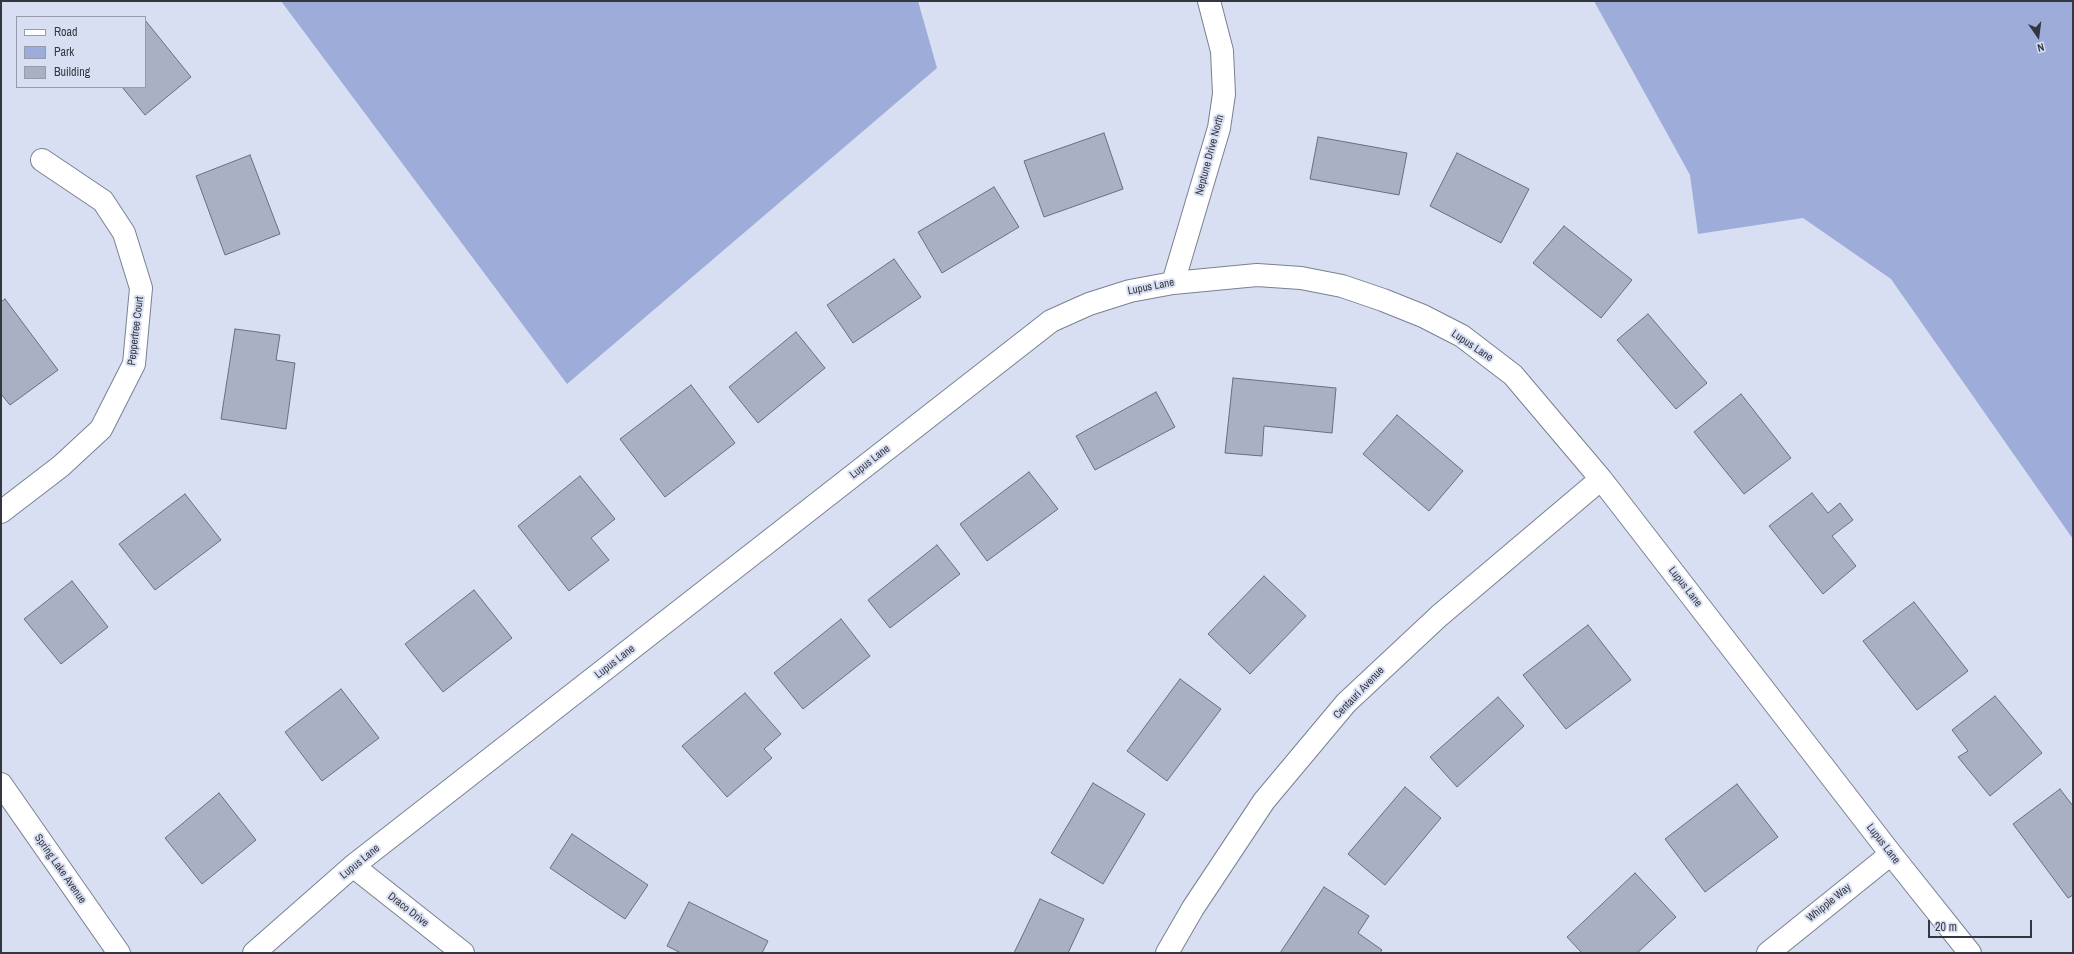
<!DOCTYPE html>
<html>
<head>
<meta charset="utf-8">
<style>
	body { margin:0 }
	#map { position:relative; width:2074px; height:954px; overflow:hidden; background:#d8dff3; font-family:"Archivo Narrow",sans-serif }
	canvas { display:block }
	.frame { position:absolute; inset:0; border:2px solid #34373f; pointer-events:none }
	.legend { position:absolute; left:16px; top:16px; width:130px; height:72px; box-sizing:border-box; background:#d8dff3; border:1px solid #969cab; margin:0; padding:5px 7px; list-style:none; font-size:12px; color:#34373f }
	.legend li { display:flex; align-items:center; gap:8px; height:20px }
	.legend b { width:20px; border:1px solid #969cab }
	.north { position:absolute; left:2018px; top:16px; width:40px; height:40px; -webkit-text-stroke:3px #d8dff3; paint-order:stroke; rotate:166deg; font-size:11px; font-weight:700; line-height:16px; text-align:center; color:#34373f }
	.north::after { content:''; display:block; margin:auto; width:14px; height:18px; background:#34373f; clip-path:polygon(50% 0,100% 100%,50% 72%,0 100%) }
	.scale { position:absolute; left:1928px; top:920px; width:104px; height:18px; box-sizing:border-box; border:2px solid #34373f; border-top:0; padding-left:5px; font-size:12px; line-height:14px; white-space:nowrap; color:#34373f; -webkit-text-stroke:3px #d8dff3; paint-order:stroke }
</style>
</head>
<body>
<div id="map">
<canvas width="2074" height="954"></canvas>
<div class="frame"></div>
<ul class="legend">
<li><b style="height:5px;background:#fff"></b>Road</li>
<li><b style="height:11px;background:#9eacd9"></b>Park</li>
<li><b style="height:11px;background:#aab0c3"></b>Building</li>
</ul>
<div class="north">N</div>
<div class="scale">20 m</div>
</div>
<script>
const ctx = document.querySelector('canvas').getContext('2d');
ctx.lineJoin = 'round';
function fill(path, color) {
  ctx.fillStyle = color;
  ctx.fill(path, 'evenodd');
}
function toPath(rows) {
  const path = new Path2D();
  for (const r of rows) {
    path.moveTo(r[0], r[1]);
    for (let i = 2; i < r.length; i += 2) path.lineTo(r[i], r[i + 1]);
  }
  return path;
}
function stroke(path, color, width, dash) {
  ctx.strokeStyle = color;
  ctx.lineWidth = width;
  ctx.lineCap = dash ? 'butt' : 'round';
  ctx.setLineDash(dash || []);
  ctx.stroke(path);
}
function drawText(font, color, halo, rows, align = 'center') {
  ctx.font = font + ' "Archivo Narrow",sans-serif';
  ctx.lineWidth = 4;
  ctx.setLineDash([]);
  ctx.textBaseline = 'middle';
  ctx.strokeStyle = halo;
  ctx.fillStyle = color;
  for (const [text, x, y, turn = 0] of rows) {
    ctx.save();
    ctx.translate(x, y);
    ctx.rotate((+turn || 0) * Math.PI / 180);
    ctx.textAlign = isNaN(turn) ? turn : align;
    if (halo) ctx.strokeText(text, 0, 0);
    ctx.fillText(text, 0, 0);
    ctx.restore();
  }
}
fill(toPath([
	[281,1,918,1,937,68,567,384],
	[1594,1,2073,1,2073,539,1891,279,1803,218,1698,234,1690,175]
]), '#9eacd9');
const building = toPath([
	[145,20,191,77,145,115,122,87,145,87,145,20],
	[1104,133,1123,189,1044,217,1024,161,1104,133],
	[1318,137,1407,153,1399,195,1310,179,1318,137],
	[1457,153,1529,189,1501,243,1430,206,1457,153],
	[250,155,280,234,225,255,196,176,250,155],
	[994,187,1019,227,942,273,918,232,994,187],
	[1564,226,1632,280,1601,318,1533,263,1564,226],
	[894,259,921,297,853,343,827,305,894,259],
	[5,299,58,370,10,405,1,394,1,302,5,299],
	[1648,314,1707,383,1676,409,1617,340,1648,314],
	[235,329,280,335,276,360,295,363,286,429,221,419,235,329],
	[796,332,825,368,758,423,729,387,796,332],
	[1233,378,1336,388,1332,433,1264,426,1262,456,1225,453,1233,378],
	[691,385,735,443,665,497,620,439,691,385],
	[1156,392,1175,427,1095,470,1076,436,1156,392],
	[1741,394,1791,458,1744,494,1694,432,1741,394],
	[1397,415,1463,471,1429,511,1363,454,1397,415],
	[1029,472,1058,509,987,561,960,524,1029,472],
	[580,476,615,519,591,538,609,560,569,591,518,526,580,476],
	[1812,493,1828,513,1840,503,1853,520,1832,536,1856,566,1823,594,1769,526,1812,493],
	[185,494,221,540,155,590,119,544,185,494],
	[937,545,960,574,890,628,868,600,937,545],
	[1264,576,1306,616,1250,674,1208,634,1264,576],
	[72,581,108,627,61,664,24,619,72,581],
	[474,590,512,638,443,692,405,644,474,590],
	[1914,602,1968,671,1917,710,1863,641,1914,602],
	[841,619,870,656,803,709,774,673,841,619],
	[1588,625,1631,680,1566,729,1523,675,1588,625],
	[1180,679,1221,709,1167,781,1127,751,1180,679],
	[341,689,379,738,322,781,285,732,341,689],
	[745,693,781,734,764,749,772,758,727,797,682,746,745,693],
	[1995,696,2042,753,1990,796,1958,757,1968,751,1952,730,1995,696],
	[1498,697,1524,726,1457,787,1430,757,1498,697],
	[1093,783,1145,814,1103,884,1051,853,1093,783],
	[1737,784,1778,837,1705,892,1665,839,1737,784],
	[1405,787,1441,818,1385,885,1348,854,1405,787],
	[2060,789,2073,806,2073,895,2068,898,2013,824,2060,789],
	[219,793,256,840,202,884,165,838,219,793],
	[572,834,648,885,625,919,550,868,572,834],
	[1635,873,1676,917,1637,953,1582,953,1567,937,1635,873],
	[1324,887,1369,916,1358,933,1382,950,1380,953,1280,953,1324,887],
	[1040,899,1084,919,1068,953,1014,953,1040,899],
	[689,902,768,941,762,953,681,953,667,946,689,902]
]);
fill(building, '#aab0c3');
stroke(building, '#686e80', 1);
const minor = toPath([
	[1173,283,1219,128,1224,94,1222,51,1209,1],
	[1,512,61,466,101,429,134,364,141,288,124,233,103,201,42,160],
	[1,784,119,953],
	[353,866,463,953],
	[254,953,353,866,1051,321,1089,304,1130,291,1173,283,1257,275,1301,278,1342,286,1383,300,1423,316,1462,336,1513,375,1601,479,1891,854,1970,953],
	[1167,953,1193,908,1264,801,1346,703,1439,616,1601,479],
	[1768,953,1891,854]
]);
stroke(minor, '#7a8092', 24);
stroke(minor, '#fff', 22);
drawText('11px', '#34373f', '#d8dff3', [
	["Neptune Drive North",1210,155,-75],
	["Lupus Lane",1151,287,-11],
	["Peppertree Court",136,331,-83],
	["Lupus Lane",1472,346,34],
	["Lupus Lane",870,462,-38],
	["Lupus Lane",1685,587,52],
	["Lupus Lane",615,662,-38],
	["Centauri Avenue",1359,693,-46],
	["Lupus Lane",1883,844,52],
	["Lupus Lane",360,862,-39],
	["Spring Lake Avenue",60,869,55],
	["Whipple Way",1829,903,-39],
	["Draco Drive",408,910,38]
]);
</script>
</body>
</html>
